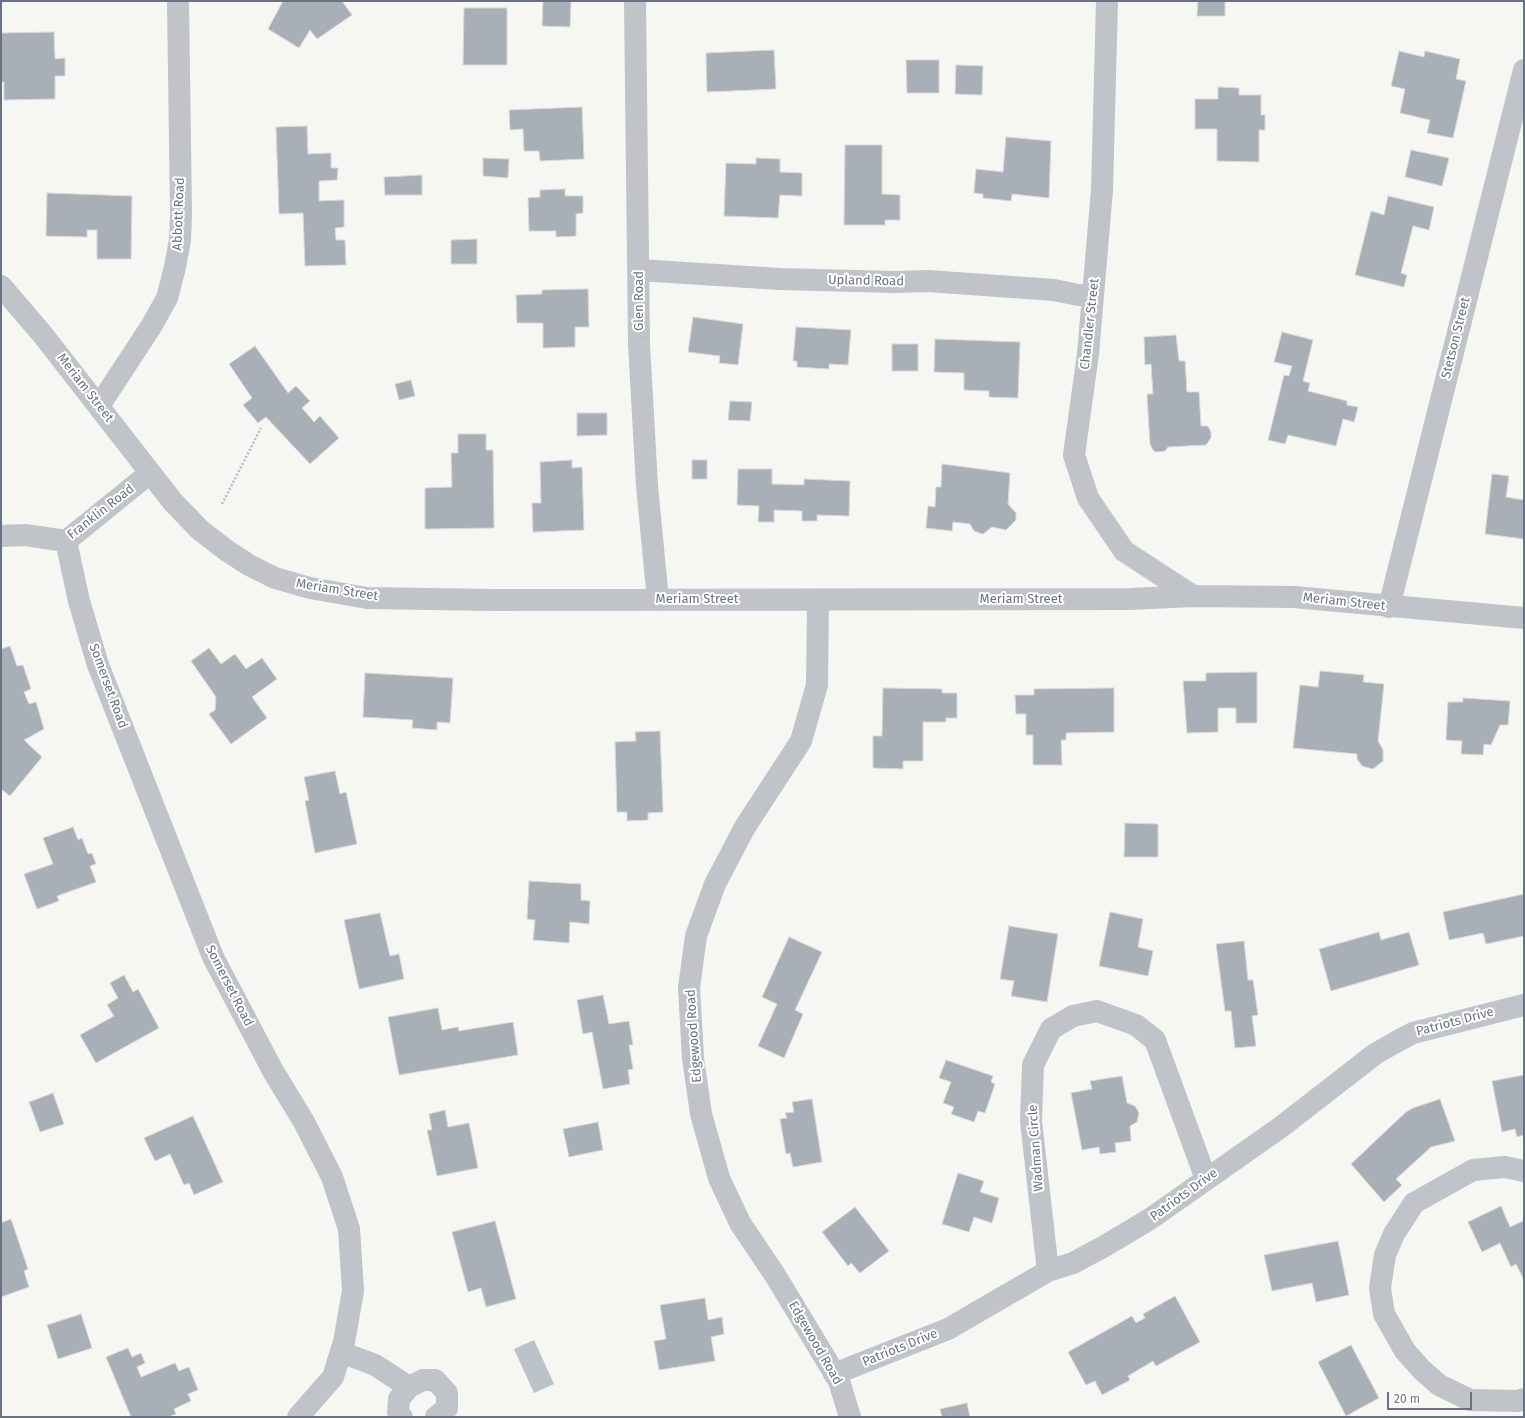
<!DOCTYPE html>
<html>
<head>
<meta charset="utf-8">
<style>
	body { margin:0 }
	#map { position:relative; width:1525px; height:1418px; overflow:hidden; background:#f6f6f3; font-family:"Fira Sans",sans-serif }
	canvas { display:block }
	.frame { position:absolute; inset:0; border:2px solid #677382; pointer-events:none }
	.scale { position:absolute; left:1387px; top:1392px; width:85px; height:18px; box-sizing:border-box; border:2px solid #677382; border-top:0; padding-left:5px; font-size:12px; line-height:14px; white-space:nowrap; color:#677382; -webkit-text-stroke:3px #fff; paint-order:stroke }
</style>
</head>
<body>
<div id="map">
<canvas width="1525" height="1418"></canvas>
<div class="frame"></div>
<div class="scale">20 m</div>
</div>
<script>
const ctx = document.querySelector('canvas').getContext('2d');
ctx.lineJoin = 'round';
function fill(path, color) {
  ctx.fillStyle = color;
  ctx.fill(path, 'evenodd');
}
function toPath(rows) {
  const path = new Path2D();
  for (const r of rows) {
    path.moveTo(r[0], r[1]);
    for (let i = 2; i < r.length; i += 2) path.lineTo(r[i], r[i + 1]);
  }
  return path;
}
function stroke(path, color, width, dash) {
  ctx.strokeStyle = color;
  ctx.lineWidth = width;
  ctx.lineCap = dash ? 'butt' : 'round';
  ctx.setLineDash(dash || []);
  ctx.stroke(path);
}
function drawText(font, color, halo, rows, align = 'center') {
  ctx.font = font + ' "Fira Sans",sans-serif';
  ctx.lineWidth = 4;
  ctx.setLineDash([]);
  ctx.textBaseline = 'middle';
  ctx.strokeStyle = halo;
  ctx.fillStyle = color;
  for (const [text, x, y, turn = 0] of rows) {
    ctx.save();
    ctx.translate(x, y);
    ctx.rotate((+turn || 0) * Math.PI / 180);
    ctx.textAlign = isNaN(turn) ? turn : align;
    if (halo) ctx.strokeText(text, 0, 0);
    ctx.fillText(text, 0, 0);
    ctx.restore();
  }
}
fill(toPath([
	[534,1340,554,1384,534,1393,514,1349]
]), '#bac3c9');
const building = toPath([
	[283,1,342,1,352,15,317,39,310,30,299,48,268,29,283,1],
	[543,1,571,1,570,27,542,26,543,1],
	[1198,1,1225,1,1225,16,1197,16,1198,1],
	[464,8,507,8,507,65,463,65,464,8],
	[54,32,55,59,65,58,65,76,55,76,55,99,4,100,4,82,1,82,1,33,54,32],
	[774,50,776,89,707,92,706,53,774,50],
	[1399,51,1424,57,1425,51,1460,59,1456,79,1466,81,1453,138,1427,133,1430,120,1400,113,1405,89,1391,86,1399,51],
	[906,60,939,60,939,93,907,93,906,60],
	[956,65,983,66,982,95,955,94,956,65],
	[1218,87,1239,88,1239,95,1261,95,1261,115,1265,115,1265,130,1259,130,1259,162,1217,161,1217,129,1195,129,1195,99,1218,99,1218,87],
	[582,107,584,159,540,161,539,151,524,151,523,129,510,130,509,110,582,107],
	[307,126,308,154,331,153,331,168,338,168,337,180,319,181,319,201,344,200,344,227,335,228,336,240,345,240,346,265,305,266,303,213,279,214,276,127,307,126],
	[1006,137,1051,141,1049,198,1012,194,1011,201,983,198,983,194,974,193,976,169,1003,172,1006,137],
	[845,145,882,145,882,194,900,195,900,220,885,220,885,225,844,225,845,145],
	[1411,150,1449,158,1442,186,1405,177,1411,150],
	[483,158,509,159,508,178,483,176,483,158],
	[756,158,780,159,780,172,802,173,802,196,780,195,778,218,724,216,726,163,756,164,756,158],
	[422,175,422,195,385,195,384,177,422,175],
	[565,189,565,196,583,196,583,213,576,214,576,236,556,237,556,231,529,231,528,198,540,197,540,190,565,189],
	[47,193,132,196,131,259,97,259,97,230,87,230,87,237,46,236,47,193],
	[1388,196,1434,207,1429,230,1413,226,1401,273,1407,275,1404,287,1355,275,1371,211,1384,215,1388,196],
	[477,239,477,264,451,264,451,240,477,239],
	[588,289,589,327,575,327,575,347,543,348,543,323,517,323,516,295,542,294,542,290,588,289],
	[693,317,743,324,738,365,719,363,720,356,688,352,693,317],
	[796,327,851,330,848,365,829,364,829,369,797,367,797,361,793,361,796,327],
	[1282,332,1313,340,1303,381,1310,383,1308,391,1347,401,1347,405,1358,407,1354,422,1343,419,1336,446,1288,435,1285,444,1268,440,1284,375,1289,376,1292,366,1274,362,1282,332],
	[1176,335,1179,361,1185,361,1187,392,1199,392,1201,426,1208,426,1211,432,1211,438,1206,445,1168,447,1165,451,1156,452,1153,450,1150,444,1147,394,1153,394,1151,364,1145,365,1144,337,1176,335],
	[935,339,1020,342,1018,398,989,397,989,391,964,390,964,373,934,372,935,339],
	[892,344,918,344,918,371,892,371,892,344],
	[255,346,288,393,296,386,310,401,302,408,314,422,320,416,339,438,310,464,266,417,258,423,243,405,252,398,229,364,255,346],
	[411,380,415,396,399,400,395,384,411,380],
	[730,401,752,402,750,421,728,420,730,401],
	[577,413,607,413,607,435,577,436,577,413],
	[458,434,486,434,486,450,493,450,494,528,425,529,425,488,452,487,451,453,458,453,458,434],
	[572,460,572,468,582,467,584,530,533,532,532,503,541,503,540,462,572,460],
	[692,460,707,460,707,479,692,479,692,460],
	[942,464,1010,473,1008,504,1016,513,1016,520,1006,530,992,527,983,534,974,531,970,524,953,522,952,531,926,528,928,506,935,507,936,487,941,487,942,464],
	[738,469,772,469,772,484,804,485,804,479,850,481,849,516,817,515,817,521,802,521,802,511,774,510,774,522,758,522,759,506,737,505,738,469],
	[1492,474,1509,476,1506,497,1524,500,1524,539,1485,534,1492,474],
	[10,646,17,666,23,665,31,689,24,692,29,704,36,702,44,729,24,740,42,757,10,796,1,789,1,649,10,646],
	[209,648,221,664,235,654,246,669,262,658,277,679,252,697,267,718,231,744,209,714,215,710,216,697,191,661,209,648],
	[1320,671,1364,675,1363,682,1384,684,1378,741,1383,750,1383,761,1373,769,1362,766,1357,759,1357,754,1293,748,1300,685,1318,687,1320,671],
	[1257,672,1257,723,1236,723,1236,708,1218,708,1218,732,1187,733,1183,681,1206,681,1206,673,1257,672],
	[365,673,453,678,450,723,437,722,437,730,412,728,413,720,363,717,365,673],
	[883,688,942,689,942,693,957,693,957,718,946,718,946,722,923,722,923,761,903,761,903,769,873,768,873,736,882,736,883,688],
	[1114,688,1114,732,1066,733,1066,740,1061,740,1062,765,1033,765,1033,735,1026,735,1026,714,1016,714,1015,695,1034,695,1034,689,1114,688],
	[1463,698,1510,701,1508,725,1500,725,1491,745,1484,744,1483,755,1461,754,1462,741,1446,740,1448,702,1463,702,1463,698],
	[660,731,663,812,648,813,648,820,627,821,627,812,617,812,615,742,636,741,635,732,660,731],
	[335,771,340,794,346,792,357,844,315,853,305,801,309,800,304,777,335,771],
	[1125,823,1158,824,1158,857,1124,857,1125,823],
	[73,827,78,840,82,838,88,854,92,853,96,864,90,866,96,882,57,896,59,901,37,909,24,874,53,864,43,838,73,827],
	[529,881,581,884,581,900,590,901,589,924,570,922,569,943,533,940,535,920,527,919,529,881],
	[1524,894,1524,936,1486,944,1483,933,1449,940,1443,912,1524,894],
	[1110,912,1143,919,1138,947,1153,951,1148,976,1099,966,1110,912],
	[380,913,390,956,399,954,404,979,359,989,344,920,380,913],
	[1009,926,1058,934,1047,1002,1011,996,1014,981,1000,979,1009,926],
	[1379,932,1381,940,1409,932,1419,965,1331,991,1319,949,1379,932],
	[789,937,822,952,795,1010,803,1014,784,1058,758,1046,777,1004,762,997,789,937],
	[1244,941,1248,980,1253,980,1258,1015,1252,1016,1256,1046,1235,1048,1231,1011,1225,1011,1216,944,1244,941],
	[124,975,133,992,138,989,159,1028,96,1063,80,1035,114,1016,107,1005,118,998,110,983,124,975],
	[603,995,609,1024,629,1021,633,1045,629,1045,633,1069,628,1070,630,1084,603,1089,592,1032,583,1034,577,1000,603,995],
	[438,1008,442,1030,458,1027,459,1031,513,1022,518,1055,399,1075,388,1017,438,1008],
	[946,1060,993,1076,991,1082,995,1084,985,1113,978,1111,974,1122,951,1114,954,1107,943,1103,951,1082,939,1078,946,1060],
	[1524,1075,1524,1135,1517,1137,1515,1129,1502,1132,1492,1081,1524,1075],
	[1122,1076,1127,1103,1135,1106,1139,1113,1137,1122,1130,1126,1131,1141,1115,1143,1116,1152,1100,1154,1099,1147,1082,1150,1071,1093,1092,1089,1090,1081,1122,1076],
	[53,1093,64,1124,40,1132,29,1102,53,1093],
	[812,1099,822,1162,793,1167,790,1153,786,1154,780,1119,787,1118,785,1113,794,1112,792,1102,812,1099],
	[1440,1099,1455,1141,1431,1147,1396,1179,1402,1185,1384,1202,1351,1164,1406,1112,1413,1108,1440,1099],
	[445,1110,448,1127,469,1123,478,1168,437,1176,427,1130,432,1130,429,1114,445,1110],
	[193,1116,223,1182,194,1195,189,1183,184,1185,170,1154,155,1161,144,1138,193,1116],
	[598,1122,603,1150,569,1157,563,1129,598,1122],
	[958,1173,984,1181,980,1192,999,1198,992,1223,974,1217,969,1232,942,1224,958,1173],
	[1501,1206,1510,1227,1523,1221,1524,1223,1524,1280,1516,1264,1511,1267,1500,1243,1482,1252,1468,1222,1501,1206],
	[855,1207,889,1251,860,1273,851,1263,848,1266,822,1232,855,1207],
	[11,1219,28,1269,24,1271,29,1287,1,1297,1,1223,11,1219],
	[495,1221,516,1299,486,1307,481,1288,468,1292,452,1232,495,1221],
	[1338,1241,1349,1295,1316,1302,1312,1283,1272,1291,1264,1255,1338,1241],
	[1175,1296,1200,1342,1156,1366,1153,1361,1128,1376,1130,1380,1102,1395,1095,1381,1086,1385,1068,1352,1132,1316,1136,1323,1145,1318,1143,1314,1175,1296],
	[705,1298,708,1320,722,1317,724,1334,711,1337,715,1361,659,1370,654,1341,666,1339,660,1305,705,1298],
	[81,1314,92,1348,58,1359,47,1325,81,1314],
	[1351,1345,1379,1398,1346,1416,1318,1362,1351,1345],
	[128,1348,132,1357,141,1353,145,1363,137,1367,141,1377,175,1363,179,1371,189,1367,198,1390,188,1394,191,1401,174,1409,176,1414,168,1417,131,1417,106,1357,128,1348],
	[967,1403,970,1417,942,1417,940,1409,967,1403]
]);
fill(building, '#a9afb6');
stroke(building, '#d8d8d6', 1);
stroke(toPath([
	[222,504,261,428]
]), '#babcbf', 2.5, [2, 2]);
stroke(toPath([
	[635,1,639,344,647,486,658,600],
	[1107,1,1102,190,1088,354,1074,455,1088,498,1124,551,1193,596],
	[639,270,779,279,895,282,928,281,1054,290,1078,295,1093,295],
	[1,286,43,335,173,502,200,530,226,550,249,565,275,578,310,588,367,598,492,600,1130,599,1193,596,1294,597,1524,618],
	[99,406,152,325,167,298,175,267,180,240,181,214,178,1],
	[1,536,25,535,66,541,150,473],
	[66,541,79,601,98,665,213,957,273,1071,304,1122,332,1177,349,1229,353,1291,344,1342,333,1377,298,1417],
	[818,600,817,685,801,741,745,827,715,884,696,936,689,988,693,1058,701,1114,719,1178,740,1223,775,1275,839,1381,850,1417],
	[1389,607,1524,70],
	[1524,1171,1505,1167,1473,1170,1414,1203,1394,1234,1385,1255,1380,1288,1384,1314,1405,1351,1422,1370,1439,1385,1470,1400,1518,1401,1524,1399],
	[1048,1271,1031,1121,1033,1065,1051,1029,1073,1016,1097,1011,1136,1025,1155,1040,1206,1179],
	[341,1352,375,1365,409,1387],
	[834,1374,948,1329,1048,1271,1073,1263,1103,1247,1150,1219,1281,1127,1375,1054,1396,1042,1413,1033,1524,1005],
	[402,1417,398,1412,399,1399,409,1387,423,1380,435,1380,447,1393,447,1408,436,1417]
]), '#c0c3c7', 22);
drawText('13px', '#677382', '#fff', [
	["Abbott Road",179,214,-88],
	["Upland Road",866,281,1],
	["Glen Road",639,301,-90],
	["Chandler Street",1090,324,-84],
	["Stetson Street",1456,338,-76],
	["Meriam Street",85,388,52],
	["Franklin Road",101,512,-38],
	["Meriam Street",337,590,9],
	["Meriam Street",697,599],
	["Meriam Street",1021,599],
	["Meriam Street",1344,602,6],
	["Somerset Road",108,686,70],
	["Somerset Road",229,986,63],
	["Patriots Drive",1455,1022,-15],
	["Edgewood Road",694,1036,-94],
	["Wadman Circle",1036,1148,-94],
	["Patriots Drive",1184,1195,-36],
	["Edgewood Road",815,1343,60],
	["Patriots Drive",900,1348,-22]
]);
</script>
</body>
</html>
